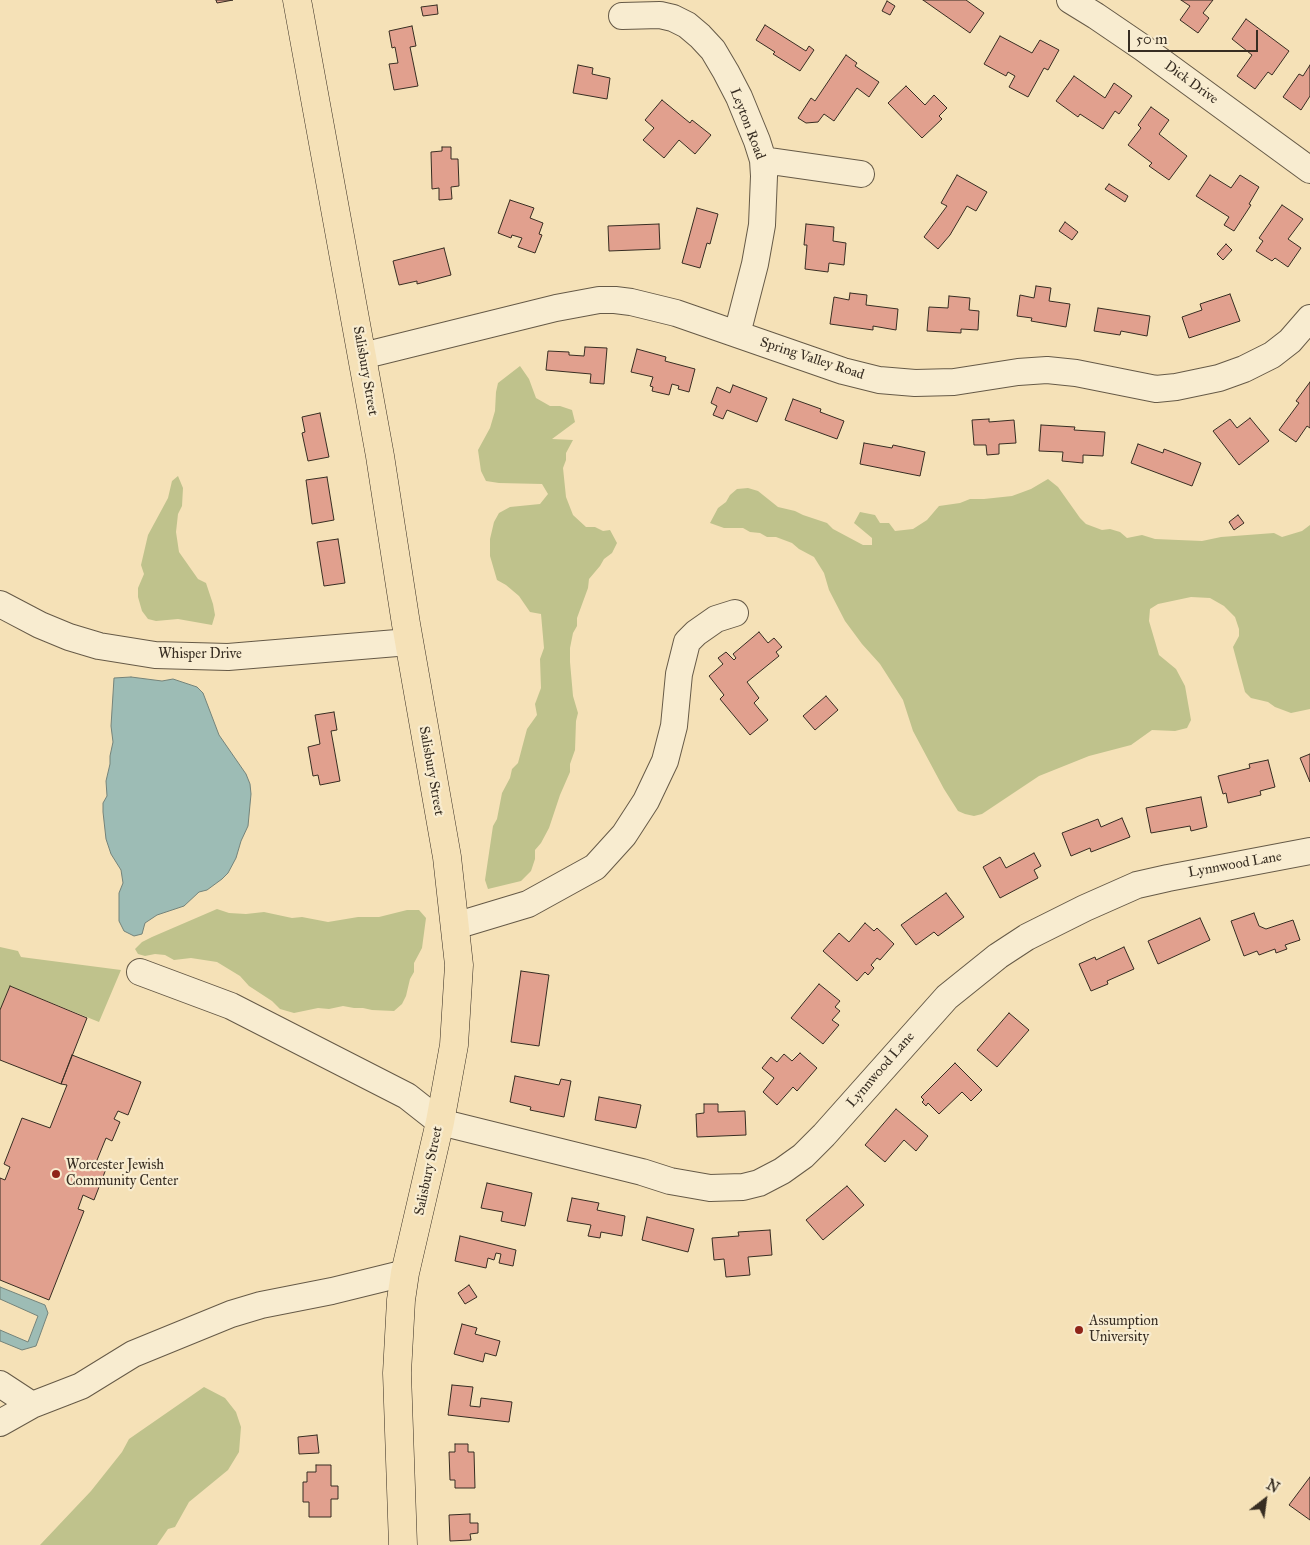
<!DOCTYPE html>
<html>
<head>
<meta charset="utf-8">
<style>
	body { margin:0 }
	#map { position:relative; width:1310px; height:1545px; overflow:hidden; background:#f5e1b7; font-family:"IM FELL Great Primer",serif }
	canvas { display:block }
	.north { position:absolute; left:1240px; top:1475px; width:50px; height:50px; -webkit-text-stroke:4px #f8ecd0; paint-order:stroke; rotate:30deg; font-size:14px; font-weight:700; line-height:20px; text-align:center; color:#372d22 }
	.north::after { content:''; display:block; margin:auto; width:18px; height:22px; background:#372d22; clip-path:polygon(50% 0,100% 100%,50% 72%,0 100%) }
	.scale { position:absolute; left:1128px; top:30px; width:130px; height:22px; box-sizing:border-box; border:2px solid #372d22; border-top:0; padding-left:6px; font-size:15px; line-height:18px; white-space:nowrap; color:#372d22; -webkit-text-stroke:4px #f8ecd0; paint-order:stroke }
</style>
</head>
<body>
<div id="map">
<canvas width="1310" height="1545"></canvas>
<div class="north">N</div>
<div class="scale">50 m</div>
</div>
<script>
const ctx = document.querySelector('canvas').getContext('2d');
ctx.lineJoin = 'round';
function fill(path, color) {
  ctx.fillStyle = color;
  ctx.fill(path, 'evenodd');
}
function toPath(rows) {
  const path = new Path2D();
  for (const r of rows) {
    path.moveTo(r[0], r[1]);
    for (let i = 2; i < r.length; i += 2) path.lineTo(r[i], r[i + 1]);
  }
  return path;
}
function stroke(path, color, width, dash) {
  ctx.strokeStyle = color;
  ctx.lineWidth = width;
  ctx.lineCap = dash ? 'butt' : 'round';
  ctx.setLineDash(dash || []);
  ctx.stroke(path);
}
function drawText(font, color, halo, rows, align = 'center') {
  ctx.font = font + ' "IM FELL Great Primer",serif';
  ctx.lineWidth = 4.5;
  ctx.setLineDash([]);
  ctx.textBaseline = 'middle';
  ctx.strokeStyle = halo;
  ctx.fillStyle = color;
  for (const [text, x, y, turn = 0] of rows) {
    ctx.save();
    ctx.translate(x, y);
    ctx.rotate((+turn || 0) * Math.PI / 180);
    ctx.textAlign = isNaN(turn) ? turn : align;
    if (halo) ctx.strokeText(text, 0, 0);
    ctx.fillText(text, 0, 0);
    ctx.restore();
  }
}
fill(toPath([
	[520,366,529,379,536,398,550,406,560,406,572,410,575,422,552,439,573,440,566,453,566,460,563,468,566,497,573,515,586,527,595,527,603,531,610,530,617,543,612,553,604,559,600,566,589,579,588,588,577,618,577,626,573,633,570,648,570,662,573,696,578,713,576,721,575,750,570,764,570,772,560,795,549,828,541,843,535,850,535,859,531,871,521,881,488,889,485,880,493,826,497,819,502,793,510,778,512,769,518,763,527,729,537,715,535,704,541,688,540,659,544,648,541,614,530,612,519,596,506,585,497,580,490,556,490,539,494,522,499,513,510,507,540,504,548,494,542,484,499,483,486,481,481,471,478,450,490,428,495,411,496,392,498,383],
	[178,476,183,488,182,506,178,514,176,532,179,552,198,579,206,583,213,604,215,615,212,625,178,619,156,621,148,619,142,611,138,597,138,588,144,574,141,565,148,535,168,498,172,481],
	[1048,479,1058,487,1080,518,1086,524,1102,530,1110,529,1120,532,1127,538,1142,535,1155,539,1202,541,1221,537,1274,533,1282,537,1302,531,1310,525,1310,709,1291,713,1275,707,1268,702,1251,698,1245,692,1233,647,1239,636,1239,629,1235,617,1224,606,1210,598,1191,597,1158,604,1150,609,1149,621,1159,655,1176,669,1185,686,1191,720,1187,728,1175,731,1152,730,1131,745,1089,756,1039,776,982,814,974,816,965,814,958,811,944,789,913,731,903,700,880,664,862,644,845,621,829,590,824,573,814,557,799,549,792,543,776,537,767,537,760,533,750,532,743,528,724,528,710,523,718,508,726,502,730,495,737,489,748,488,758,491,778,507,795,511,803,515,827,523,833,529,863,545,872,545,872,538,854,523,860,512,875,515,880,523,889,523,895,531,913,529,927,520,939,506,960,503,970,499,984,499,1012,496,1031,489],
	[217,909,229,913,246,914,264,912,292,918,302,917,328,922,358,917,379,917,407,910,419,910,426,918,422,948,414,963,414,972,410,979,406,996,402,1004,394,1011,372,1010,363,1008,354,1008,343,1006,329,1009,318,1008,294,1013,280,1009,272,1001,249,986,240,976,217,962,191,958,174,960,165,955,155,954,145,956,138,954,135,949,142,942,152,937],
	[0,947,18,951,21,957,121,970,99,1022,10,986,0,1010],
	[204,1387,225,1398,236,1412,241,1427,239,1452,228,1470,189,1502,175,1527,168,1529,157,1545,40,1545,91,1491,122,1452,129,1439]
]), '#bfc28c');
const water = toPath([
	[131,677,162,681,173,679,197,687,203,693,219,735,246,774,250,784,251,794,248,826,241,841,236,858,228,873,222,879,207,890,199,892,184,906,157,915,145,923,142,934,134,936,124,931,119,921,119,893,123,883,121,870,111,854,106,839,103,812,103,803,107,796,106,781,110,764,110,756,113,742,111,726,114,678,131,677],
	[0,1287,45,1305,48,1313,36,1346,22,1350,0,1341,0,1330,28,1342,38,1316,0,1299,0,1287]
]);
fill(water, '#9dbcb5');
stroke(water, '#74837a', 1);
const building = toPath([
	[216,0,233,0,217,3,216,0],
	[923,0,966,0,984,13,970,33,923,0],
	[1181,0,1213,0,1203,13,1209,18,1198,33,1180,20,1190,6,1181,0],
	[887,1,895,6,890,15,882,11,887,1],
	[437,5,438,14,423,16,421,7,437,5],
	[1246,19,1289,51,1272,75,1268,72,1255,89,1237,76,1252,55,1232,39,1246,19],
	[765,25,806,51,809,46,814,50,800,71,773,54,775,52,756,40,765,25],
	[412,26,416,46,410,47,418,86,394,90,389,64,398,63,395,47,392,48,389,31,412,26],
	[1000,36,1032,53,1040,40,1059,50,1048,70,1044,68,1028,97,1009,87,1015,76,1008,72,1006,76,984,64,1000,36],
	[846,55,857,63,855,66,879,82,869,97,857,88,834,121,824,114,818,122,806,123,798,118,811,98,815,101,846,55],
	[578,65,593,68,592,74,610,78,607,99,573,93,578,65],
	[1310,65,1310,96,1301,110,1283,97,1299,74,1303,76,1310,65],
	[1074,76,1105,98,1114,83,1132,96,1119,114,1115,111,1103,129,1080,114,1078,117,1056,101,1074,76],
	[906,86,925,105,934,95,947,108,939,116,942,119,922,138,888,103,906,86],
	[662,100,690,123,692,120,711,135,695,154,679,140,664,158,643,140,654,128,645,120,662,100],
	[1151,107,1169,120,1159,134,1187,156,1169,180,1149,166,1152,163,1128,145,1141,128,1138,125,1151,107],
	[442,147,451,147,451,159,458,159,459,186,451,187,452,199,439,200,439,188,432,189,431,152,442,151,442,147],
	[957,175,987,192,976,211,967,206,950,235,938,249,924,237,947,206,941,203,957,175],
	[1210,175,1231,188,1240,175,1259,187,1249,204,1251,205,1234,231,1224,225,1229,217,1196,196,1210,175],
	[1109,184,1128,196,1125,202,1105,189,1109,184],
	[510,200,534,208,530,218,543,223,539,234,542,235,535,253,518,247,522,238,512,235,511,238,498,233,510,200],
	[1282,205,1303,219,1288,239,1301,248,1288,267,1275,258,1272,261,1256,251,1263,241,1259,238,1282,205],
	[697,208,718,214,710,244,707,243,700,268,682,263,697,208],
	[1065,222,1078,232,1072,240,1059,231,1065,222],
	[659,224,660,249,609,251,608,226,659,224],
	[806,224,834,227,833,241,846,243,844,265,829,263,828,272,805,269,807,245,804,245,806,224],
	[1226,244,1232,250,1223,260,1217,254,1226,244],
	[444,248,451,275,417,284,417,281,399,285,393,261,444,248],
	[1036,286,1051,288,1049,301,1070,304,1066,327,1031,321,1032,318,1017,316,1020,295,1034,298,1036,286],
	[850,293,867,295,866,305,898,309,896,330,873,326,873,330,830,324,834,297,849,300,850,293],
	[1230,294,1240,321,1189,338,1182,317,1202,310,1200,304,1230,294],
	[949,296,970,298,969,310,979,311,978,330,961,329,961,333,927,331,929,307,948,308,949,296],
	[1098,308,1150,316,1147,336,1121,331,1120,335,1094,331,1098,308],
	[585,347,607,348,604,384,590,383,591,374,546,370,548,351,569,352,569,355,584,356,585,347],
	[637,349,666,357,665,361,695,369,689,392,678,389,679,386,672,384,669,395,652,391,653,387,650,386,653,377,631,372,637,349],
	[1310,382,1310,428,1307,426,1296,442,1279,430,1299,403,1296,401,1310,382],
	[733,385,767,398,757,422,727,410,723,419,713,415,717,406,711,403,717,387,730,393,733,385],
	[793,399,821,409,820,412,844,421,837,439,785,420,793,399],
	[320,413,329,457,308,461,302,433,305,432,302,417,320,413],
	[1250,418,1269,441,1239,465,1213,431,1230,419,1237,428,1250,418],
	[989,419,989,422,1014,420,1016,443,999,444,999,454,987,455,986,445,974,445,972,420,989,419],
	[1041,425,1075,427,1074,430,1105,432,1103,456,1083,455,1083,463,1062,461,1063,452,1039,451,1041,425],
	[864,443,892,448,893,445,925,452,920,476,860,464,864,443],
	[1138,444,1163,453,1164,449,1201,463,1192,486,1131,463,1138,444],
	[327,477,334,520,312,524,306,480,327,477],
	[1238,515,1244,523,1234,530,1229,522,1238,515],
	[338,539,345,583,324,586,317,542,338,539],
	[759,632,768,643,774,638,782,647,776,652,779,656,747,682,759,698,754,703,768,720,750,735,720,699,724,695,709,676,723,664,718,658,726,652,734,660,736,658,733,654,759,632],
	[826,696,838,710,815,730,803,716,826,696],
	[334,712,337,730,331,731,340,781,320,785,318,775,313,776,308,747,320,744,315,715,334,712],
	[1310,754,1310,782,1300,758,1310,754],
	[1268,760,1275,787,1260,791,1261,795,1228,803,1226,793,1223,794,1218,776,1250,768,1249,764,1268,760],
	[1201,797,1207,827,1191,831,1190,826,1151,833,1146,808,1201,797],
	[1122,818,1130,837,1091,852,1090,848,1071,856,1062,833,1098,819,1101,827,1122,818],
	[1034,853,1041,866,1034,870,1038,878,1000,898,983,867,1000,857,1006,868,1034,853],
	[946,893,964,917,938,936,934,932,916,945,901,925,946,893],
	[1254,913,1259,926,1266,929,1293,920,1300,940,1285,945,1287,949,1276,953,1275,949,1259,955,1257,951,1244,956,1231,921,1254,913],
	[1200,918,1210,940,1158,964,1148,941,1200,918],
	[865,923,874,931,877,928,894,944,880,960,877,958,871,965,874,968,868,975,865,972,857,981,823,951,839,933,849,942,865,923],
	[1124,947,1134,969,1107,981,1108,984,1091,991,1079,964,1095,957,1096,960,1124,947],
	[521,971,549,975,539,1046,511,1042,521,971],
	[819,984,840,1001,835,1007,840,1011,832,1020,839,1025,823,1044,791,1018,819,984],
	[10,986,87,1018,61,1084,0,1060,0,1010,10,986],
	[1009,1013,1029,1030,997,1067,977,1050,1009,1013],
	[800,1053,817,1068,797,1091,793,1087,777,1105,763,1092,774,1078,762,1068,771,1057,777,1062,784,1054,792,1061,800,1053],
	[72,1055,141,1082,128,1115,118,1111,114,1119,120,1122,112,1141,106,1138,95,1165,106,1169,94,1200,83,1195,78,1209,84,1211,49,1300,0,1280,0,1178,5,1180,10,1167,4,1164,22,1118,50,1128,67,1085,61,1084,72,1055],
	[955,1063,982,1090,971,1101,962,1092,939,1114,928,1103,926,1106,922,1102,924,1100,921,1097,955,1063],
	[515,1076,559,1085,561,1079,571,1081,564,1117,530,1110,531,1107,510,1102,515,1076],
	[599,1097,641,1105,636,1128,595,1120,599,1097],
	[704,1104,718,1104,718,1112,745,1111,746,1135,697,1137,696,1114,704,1113,704,1104],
	[896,1109,928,1136,916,1151,904,1140,885,1162,865,1145,896,1109],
	[487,1183,532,1193,525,1226,501,1221,503,1212,481,1208,487,1183],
	[847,1186,864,1205,823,1240,806,1220,847,1186],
	[572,1198,599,1203,597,1210,625,1216,622,1236,601,1232,600,1238,588,1236,591,1225,567,1221,572,1198],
	[647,1217,694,1229,688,1252,642,1240,647,1217],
	[770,1230,772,1255,748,1257,750,1275,726,1277,724,1259,714,1260,712,1238,739,1236,738,1232,770,1230],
	[460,1236,516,1250,513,1266,499,1263,501,1254,496,1253,494,1260,488,1258,486,1268,455,1261,460,1236],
	[469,1285,477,1297,465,1304,458,1293,469,1285],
	[462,1324,477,1328,475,1334,500,1341,496,1356,485,1353,483,1362,454,1354,462,1324],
	[452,1385,473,1387,470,1406,480,1407,481,1398,512,1402,509,1422,448,1415,452,1385],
	[317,1435,319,1453,299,1454,298,1437,317,1435],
	[455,1444,468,1444,468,1452,474,1452,475,1488,455,1488,455,1480,450,1480,449,1452,455,1452,455,1444],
	[316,1465,331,1465,331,1486,338,1486,338,1499,331,1499,331,1517,309,1517,309,1502,303,1502,303,1482,307,1482,307,1472,316,1472,316,1465],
	[1310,1477,1310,1520,1289,1505,1310,1477],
	[470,1514,470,1523,478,1523,478,1533,470,1534,471,1540,450,1541,449,1515,470,1514]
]);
fill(building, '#e1a08e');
stroke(building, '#372d22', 1);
const minor = toPath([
	[1070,0,1096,16,1143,48,1310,170],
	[622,16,660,15,673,18,687,25,700,36,713,50,726,72,739,97,757,141,763,160,764,176,762,225,755,264,737,334],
	[763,160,861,174],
	[362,356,556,308,599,300,615,300,631,302,676,313,843,371,879,380,915,383,954,382,1018,372,1047,370,1076,373,1156,389,1176,387,1219,378,1244,369,1272,355,1290,341,1310,318],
	[0,604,40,625,69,637,99,646,155,655,228,657,409,642],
	[455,926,528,904,595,867,624,835,646,801,665,761,674,726,679,674,687,642,696,633,716,619,735,613],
	[140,972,231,1006,407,1096,440,1122,642,1172,670,1181,710,1188,743,1187,759,1183,782,1171,803,1156,824,1135,947,997,998,956,1027,937,1085,908,1137,885,1168,878,1310,851],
	[0,1384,32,1405,0,1423],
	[32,1405,81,1386,133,1354,231,1314,261,1305,332,1291,405,1273]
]);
const major = toPath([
	[297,0,380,456,406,624,447,857,459,965,454,1045,440,1122,405,1273,401,1300,397,1373,403,1545]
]);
stroke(minor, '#665a47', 28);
stroke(major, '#372d22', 29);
stroke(minor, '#f8ecd0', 26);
stroke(major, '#f5e1b7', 28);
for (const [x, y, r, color] of [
	[56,1174,5,"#8f2418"],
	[1079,1330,5,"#8f2418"]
]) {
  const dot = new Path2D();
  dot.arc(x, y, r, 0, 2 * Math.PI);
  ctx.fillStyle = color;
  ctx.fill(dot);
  stroke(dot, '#f8ecd0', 2);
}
drawText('14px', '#372d22', '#f8ecd0', [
	["Dick Drive",1191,83,36],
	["Leyton Road",747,124,69],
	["Spring Valley Road",812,359,18],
	["Salisbury Street",365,371,80],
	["Whisper Drive",200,655],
	["Salisbury Street",431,771,80],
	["Lynnwood Lane",1235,865,-10],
	["Lynnwood Lane",881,1070,-49],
	["Salisbury Street",429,1171,-78]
]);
drawText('14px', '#372d22', '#f8ecd0', [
	["Worcester Jewish",66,1166],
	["Community Center",66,1182],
	["Assumption",1089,1322],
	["University",1089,1338]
], 'left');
</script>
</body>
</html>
